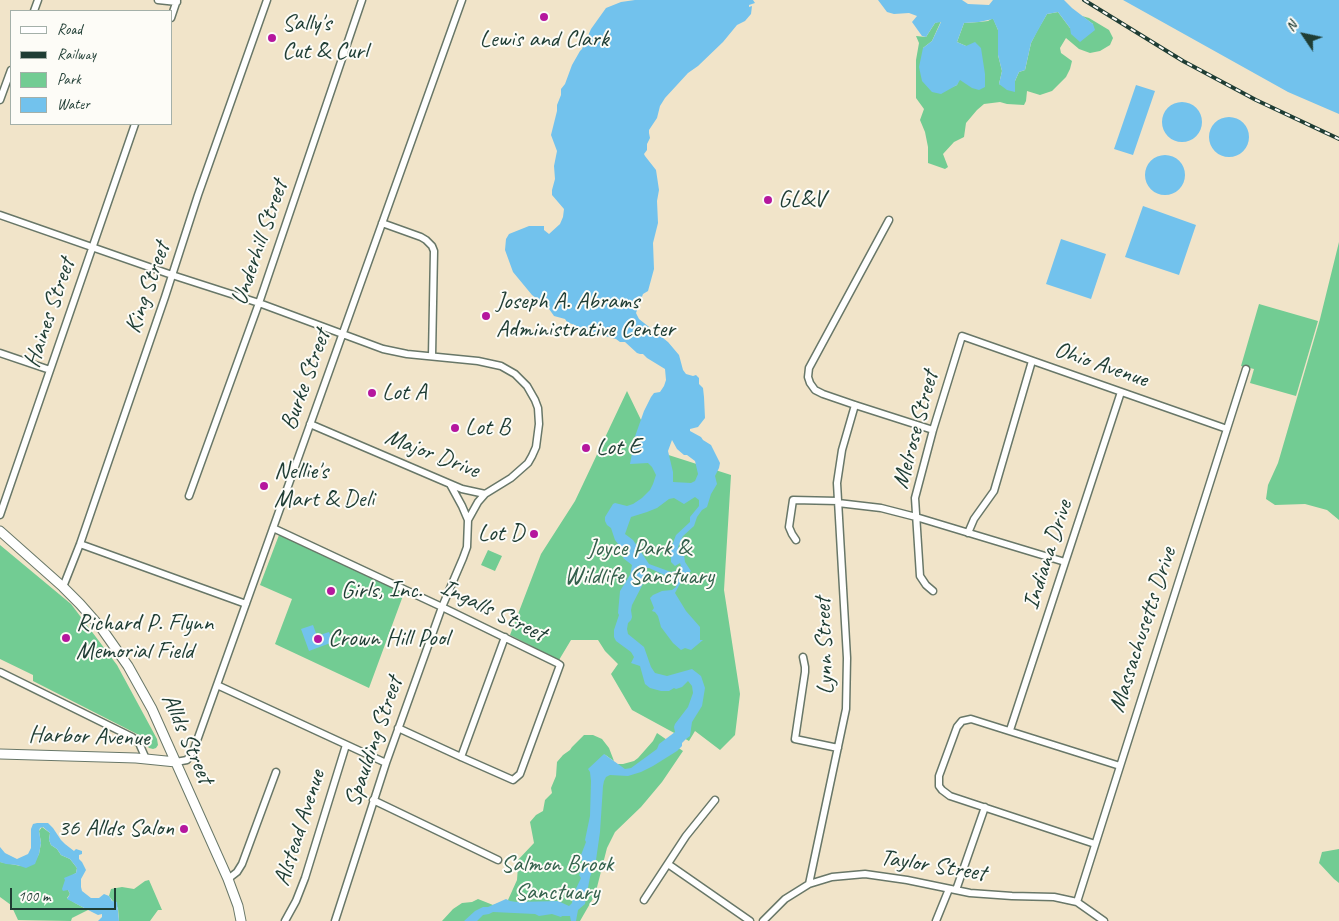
<!DOCTYPE html>
<html>
<head>
<meta charset="utf-8">
<style>
	body { margin:0 }
	#map { position:relative; width:1339px; height:921px; overflow:hidden; background:#f1e4c9; font-family:Caveat,sans-serif }
	canvas { display:block }
	.legend { position:absolute; left:10px; top:10px; width:162px; height:115px; box-sizing:border-box; background:#fdfcf7; border:1px solid #a4b0a9; margin:0; padding:6px 9px; list-style:none; font-size:15px; color:#1f3d34 }
	.legend li { display:flex; align-items:center; gap:10px; height:25px }
	.legend b { width:25px; border:1px solid #a4b0a9 }
	.north { position:absolute; left:1279px; top:10px; width:50px; height:50px; -webkit-text-stroke:4px #fdfcf7; paint-order:stroke; rotate:304deg; font-size:14px; font-weight:700; line-height:20px; text-align:center; color:#1f3d34 }
	.north::after { content:''; display:block; margin:auto; width:18px; height:22px; background:#1f3d34; clip-path:polygon(50% 0,100% 100%,50% 72%,0 100%) }
	.scale { position:absolute; left:10px; top:888px; width:106px; height:22px; box-sizing:border-box; border:2px solid #1f3d34; border-top:0; padding-left:6px; font-size:15px; line-height:18px; white-space:nowrap; color:#1f3d34; -webkit-text-stroke:4px #fdfcf7; paint-order:stroke }
</style>
</head>
<body>
<div id="map">
<canvas width="1339" height="921"></canvas>
<ul class="legend">
<li><b style="height:6px;background:#fff"></b>Road</li>
<li><b style="height:6px;background:#1f3d34"></b>Railway</li>
<li><b style="height:14px;background:#72cc93"></b>Park</li>
<li><b style="height:14px;background:#72c2ed"></b>Water</li>
</ul>
<div class="north">N</div>
<div class="scale">100 m</div>
</div>
<script>
const ctx = document.querySelector('canvas').getContext('2d');
ctx.lineJoin = 'round';
function fill(path, color) {
  ctx.fillStyle = color;
  ctx.fill(path, 'evenodd');
}
function toPath(rows) {
  const path = new Path2D();
  for (const r of rows) {
    if (r.length === 3) {
      path.moveTo(r[0] + r[2], r[1]);
      path.arc(r[0], r[1], r[2], 0, 2 * Math.PI);
      continue;
    }
    path.moveTo(r[0], r[1]);
    for (let i = 2; i < r.length; i += 2) path.lineTo(r[i], r[i + 1]);
  }
  return path;
}
function stroke(path, color, width, dash) {
  ctx.strokeStyle = color;
  ctx.lineWidth = width;
  ctx.lineCap = dash ? 'butt' : 'round';
  ctx.setLineDash(dash || []);
  ctx.stroke(path);
}
function drawText(font, color, halo, rows, align = 'center') {
  ctx.font = font + ' Caveat,sans-serif';
  ctx.lineWidth = 4;
  ctx.setLineDash([]);
  ctx.textBaseline = 'middle';
  ctx.strokeStyle = halo;
  ctx.fillStyle = color;
  for (const [text, x, y, turn = 0] of rows) {
    ctx.save();
    ctx.translate(x, y);
    ctx.rotate((+turn || 0) * Math.PI / 180);
    ctx.textAlign = isNaN(turn) ? turn : align;
    if (halo) ctx.strokeText(text, 0, 0);
    ctx.fillText(text, 0, 0);
    ctx.restore();
  }
}
fill(toPath([
	[1058,12,1070,28,1093,24,1082,16,1089,18,1109,30,1113,38,1110,45,1100,51,1090,53,1079,49,1066,38,1060,48,1061,53,1072,61,1070,69,1066,77,1052,91,1040,95,1027,91,1026,101,1024,105,1007,104,1000,102,984,104,977,110,966,123,964,137,954,142,943,154,948,167,945,169,928,163,928,147,925,132,920,120,924,109,916,98,916,60,919,43,916,36,926,37,935,23,941,21,932,41,923,48,950,88,957,85,966,46,957,42,964,23,979,22,988,21,993,18,998,30,998,55,1002,71,999,84,1015,91,1015,81,1019,72,1025,70,1031,43,1037,31,1047,14],
	[1339,242,1339,520,1327,510,1305,504,1275,505,1266,499,1268,485,1278,463,1320,319],
	[1259,304,1318,321,1296,396,1250,383,1254,369,1241,366],
	[627,391,656,451,731,475,724,590,740,694,735,735,720,750,695,731,689,741,632,710,611,674,618,664,605,651,598,640,571,640,559,660,510,635,541,554,575,501],
	[279,535,404,593,369,688,275,644,292,599,260,585],
	[0,545,71,604,117,665,157,739,158,745,156,748,153,749,149,748,137,734,33,681,33,675,0,659],
	[488,550,502,556,495,571,481,565],
	[657,733,683,751,662,782,641,807,615,832,607,848,595,895,580,921,442,921,453,909,462,903,472,902,478,899,493,905,508,900,517,880,518,866,517,861,534,843,530,822,536,815,543,811,545,800,552,793,551,788,556,776,557,762,563,755,570,750,572,747,584,735,593,735,602,739,609,748,614,761,604,754,614,764,623,764,634,761,638,758,653,741],
	[42,827,50,833,49,840,51,845,57,849,61,855,70,859,77,868,76,873,65,880,65,890,68,890,70,894,67,898,75,903,88,910,72,918,71,921,18,920,11,905,0,897,0,862,21,866,35,861,39,854,41,843,39,831],
	[1339,849,1339,883,1334,879,1319,863,1322,852],
	[149,880,162,910,158,910,150,921,119,921,118,908,109,896,111,889,122,887,134,889,145,881]
]), '#72cc93');
fill(toPath([
	[635,0,753,0,755,3,749,5,749,7,752,6,751,14,745,21,737,25,723,42,698,66,688,73,665,98,660,106,657,118,649,130,649,133,650,138,647,144,647,150,644,154,645,156,656,170,659,190,657,201,658,223,653,243,654,269,648,291,643,294,636,313,639,319,668,342,679,355,683,370,686,374,693,376,696,375,699,378,699,384,703,388,704,397,705,418,698,427,690,429,690,431,701,437,703,440,711,445,720,463,719,468,715,476,717,484,711,494,707,507,702,510,697,517,694,526,683,536,678,547,684,555,685,562,691,571,682,580,675,593,686,611,700,627,700,640,703,640,691,650,685,648,681,650,673,643,661,627,658,616,655,612,652,611,654,608,650,598,653,595,662,591,672,590,676,587,678,581,649,568,647,568,645,580,632,605,631,610,632,617,631,620,628,623,627,629,628,634,644,647,651,667,655,673,667,676,692,669,701,676,705,688,702,706,692,722,690,736,686,739,682,743,682,746,677,751,653,766,641,772,628,776,610,775,606,777,604,781,603,786,600,832,596,860,590,877,585,904,578,910,576,921,571,921,570,916,562,916,561,917,552,914,539,916,535,914,493,912,489,914,483,915,477,921,464,921,475,911,483,907,488,907,506,899,510,901,517,902,558,901,569,906,572,903,573,895,581,878,579,875,583,867,581,855,586,842,585,840,590,816,591,781,590,772,588,769,604,754,625,769,631,768,657,749,659,744,675,732,674,727,675,724,688,707,693,693,692,686,688,681,682,687,676,689,674,688,669,691,661,691,650,688,645,684,640,666,631,663,634,657,631,652,616,641,614,637,614,630,619,615,618,613,620,591,630,575,632,565,623,558,625,553,615,540,611,528,607,525,605,521,605,517,613,504,615,503,627,506,633,504,642,498,650,490,653,484,656,475,652,467,648,463,630,464,633,448,632,445,644,411,651,397,654,393,660,392,664,386,666,380,665,369,647,358,643,354,640,354,637,353,625,342,620,342,616,339,594,333,567,322,565,319,554,316,547,306,532,295,513,272,505,250,506,239,509,234,529,226,544,226,544,230,549,234,560,224,563,217,564,209,552,195,552,190,555,179,554,166,557,151,551,135,557,111,557,105,561,95,561,89,565,84,572,65,580,51,582,49,591,29,606,8,621,2],
	[672,440,677,449,684,455,687,455,695,461,698,474,695,481,691,483,673,482,673,472,668,451],
	[695,497,699,500,699,506,690,517,690,522,676,535,671,548,671,562,675,566,680,563,681,566,676,571,671,572,649,564,633,540,625,534,631,517,647,512,657,508,669,499,674,498,684,504],
	[878,0,962,0,968,4,989,5,993,0,1064,0,1072,8,1093,24,1095,30,1080,42,1071,34,1070,28,1058,12,1047,14,1031,43,1025,70,1019,72,1015,81,1015,92,1007,90,999,84,1002,71,998,55,998,30,993,19,979,22,964,23,957,42,966,46,975,42,981,48,985,74,985,87,979,90,972,88,960,80,957,85,941,94,932,92,922,81,919,67,923,48,932,41,941,22,935,23,926,37,922,36,912,22,917,16,909,13,894,14,887,12],
	[1123,0,1339,0,1339,114,1288,92],
	[1136,85,1155,91,1133,155,1114,149],
	[1182,122,20],
	[1229,137,20],
	[1165,175,20],
	[1143,206,1196,225,1179,275,1125,257],
	[1061,239,1106,254,1091,299,1046,284],
	[313,625,317,636,329,632,333,642,309,651,301,629],
	[37,823,48,823,53,828,61,840,65,844,74,851,76,849,82,851,82,854,79,855,79,859,82,862,86,870,81,879,81,887,82,891,91,898,99,898,104,894,109,896,112,901,117,902,119,921,98,921,102,917,102,914,98,915,92,912,67,899,70,894,68,890,63,891,62,889,65,880,64,878,76,873,77,868,70,859,61,855,57,849,51,845,49,840,50,833,43,827,40,828,39,831,41,843,39,854,35,864,26,868,17,865,6,864,0,862,0,847,5,853,17,859,28,854,31,848,31,829,33,824]
]), '#72c2ed');
const street = toPath([
	[158,0,177,2],
	[34,11,38,0],
	[171,18,177,0],
	[0,100,11,70],
	[0,215,172,275,259,303,383,349,407,354,478,361,501,366,515,374,527,386,535,400,538,408,539,424,536,447,532,456,528,463,511,478,485,494,462,489,310,424],
	[889,220,809,368,808,377,810,383,815,390,823,394,855,405,933,430],
	[382,223,421,237,426,240,432,246,434,251,432,356],
	[0,353,50,370],
	[450,484,462,506,468,520,478,502,485,494],
	[189,496,259,303,362,0],
	[838,503,881,508,916,517,1065,562],
	[0,515,135,124],
	[273,528,442,607,557,663,560,665,520,774,513,780,461,757,398,728],
	[968,533,974,519,994,491,1032,361],
	[796,540,792,534,789,527,793,500,838,501],
	[80,544,246,604],
	[63,587,80,544,165,297,198,195,267,0],
	[933,591,926,585,920,576,915,498,933,430,962,336,1227,429],
	[803,657,805,667,805,672,795,739,838,748],
	[0,672,132,737,139,743,146,759],
	[217,685,386,763],
	[1010,730,1121,392],
	[461,757,505,637],
	[176,762,187,760,189,757,194,749,462,0],
	[373,800,498,860],
	[1095,844,950,796,942,790,939,786,939,776,957,727,962,721,971,719,1120,766],
	[668,864,750,921],
	[228,879,237,872,242,864,276,772],
	[809,884,846,709,847,658,837,483,842,450,855,405],
	[956,890,985,807],
	[644,900,686,836,715,800],
	[1077,902,1246,369],
	[285,921,296,901,305,878,346,745],
	[335,921,386,763,442,607,463,558,467,547,468,520],
	[763,921,785,899,809,884,832,877,865,874,907,880,970,893,1012,896,1054,897,1077,902,1104,921],
	[936,921,949,889]
]);
const secondary = toPath([
	[0,531,63,587,80,604,102,629,128,666,152,709,228,879,238,906,241,921],
	[0,754,136,758,176,762]
]);
stroke(street, '#687768', 9);
stroke(secondary, '#687768', 11);
stroke(street, '#fff', 6);
stroke(secondary, '#fff', 9);
const rail = toPath([
	[1084,0,1183,61,1256,100,1339,139]
]);
stroke(rail, '#1f3d34', 4);
stroke(rail, '#fdfcf7', 2, [5.5]);
for (const [x, y, r, color] of [
	[544,17,5,"#b5179e"],
	[272,38,5,"#b5179e"],
	[768,200,5,"#b5179e"],
	[486,316,5,"#b5179e"],
	[372,393,5,"#b5179e"],
	[455,428,5,"#b5179e"],
	[586,448,5,"#b5179e"],
	[264,486,5,"#b5179e"],
	[534,534,5,"#b5179e"],
	[331,591,5,"#b5179e"],
	[66,638,5,"#b5179e"],
	[318,639,5,"#b5179e"],
	[184,829,5,"#b5179e"]
]) {
  const dot = new Path2D();
  dot.arc(x, y, r, 0, 2 * Math.PI);
  ctx.fillStyle = color;
  ctx.fill(dot);
  stroke(dot, '#fdfcf7', 2);
}
drawText('24px', '#1f3d34', '#fdfcf7', [
	["Sally's",282,24],
	["Cut & Curl",282,52],
	["Lewis and Clark",544,40,"center"],
	["GL&V",778,200],
	["Joseph A. Abrams",496,302],
	["Administrative Center",496,330],
	["Lot A",382,393],
	["Lot B",465,428],
	["Lot E",596,448],
	["Nellie's",274,472],
	["Mart & Deli",274,500],
	["Lot D",524,534,"right"],
	["Girls, Inc.",341,591],
	["Richard P. Flynn",76,624],
	["Memorial Field",76,652],
	["Crown Hill Pool",328,639],
	["36 Allds Salon",174,829,"right"]
], 'left');
drawText('24px', '#1f3d34', '#fdfcf7', [
	["Underhill Street",260,243,-71],
	["King Street",148,288,-71],
	["Haines Street",50,313,-71],
	["Ohio Avenue",1101,365,19],
	["Burke Street",306,380,-70],
	["Melrose Street",916,430,-75],
	["Major Drive",432,454,21],
	["Indiana Drive",1048,555,-72],
	["Ingalls Street",493,611,26],
	["Massachusetts Drive",1143,630,-72],
	["Lynn Street",825,646,-92],
	["Harbor Avenue",89,737,2],
	["Allds Street",187,739,66],
	["Spaulding Street",374,742,-71],
	["Alstead Avenue",300,828,-72],
	["Taylor Street",933,866,9]
]);
drawText('24px', '#34614c', '#fdfcf7', [
	["Joyce Park &",639,549],
	["Wildlife Sanctuary",639,577],
	["Salmon Brook",557,865],
	["Sanctuary",557,893]
]);
</script>
</body>
</html>
